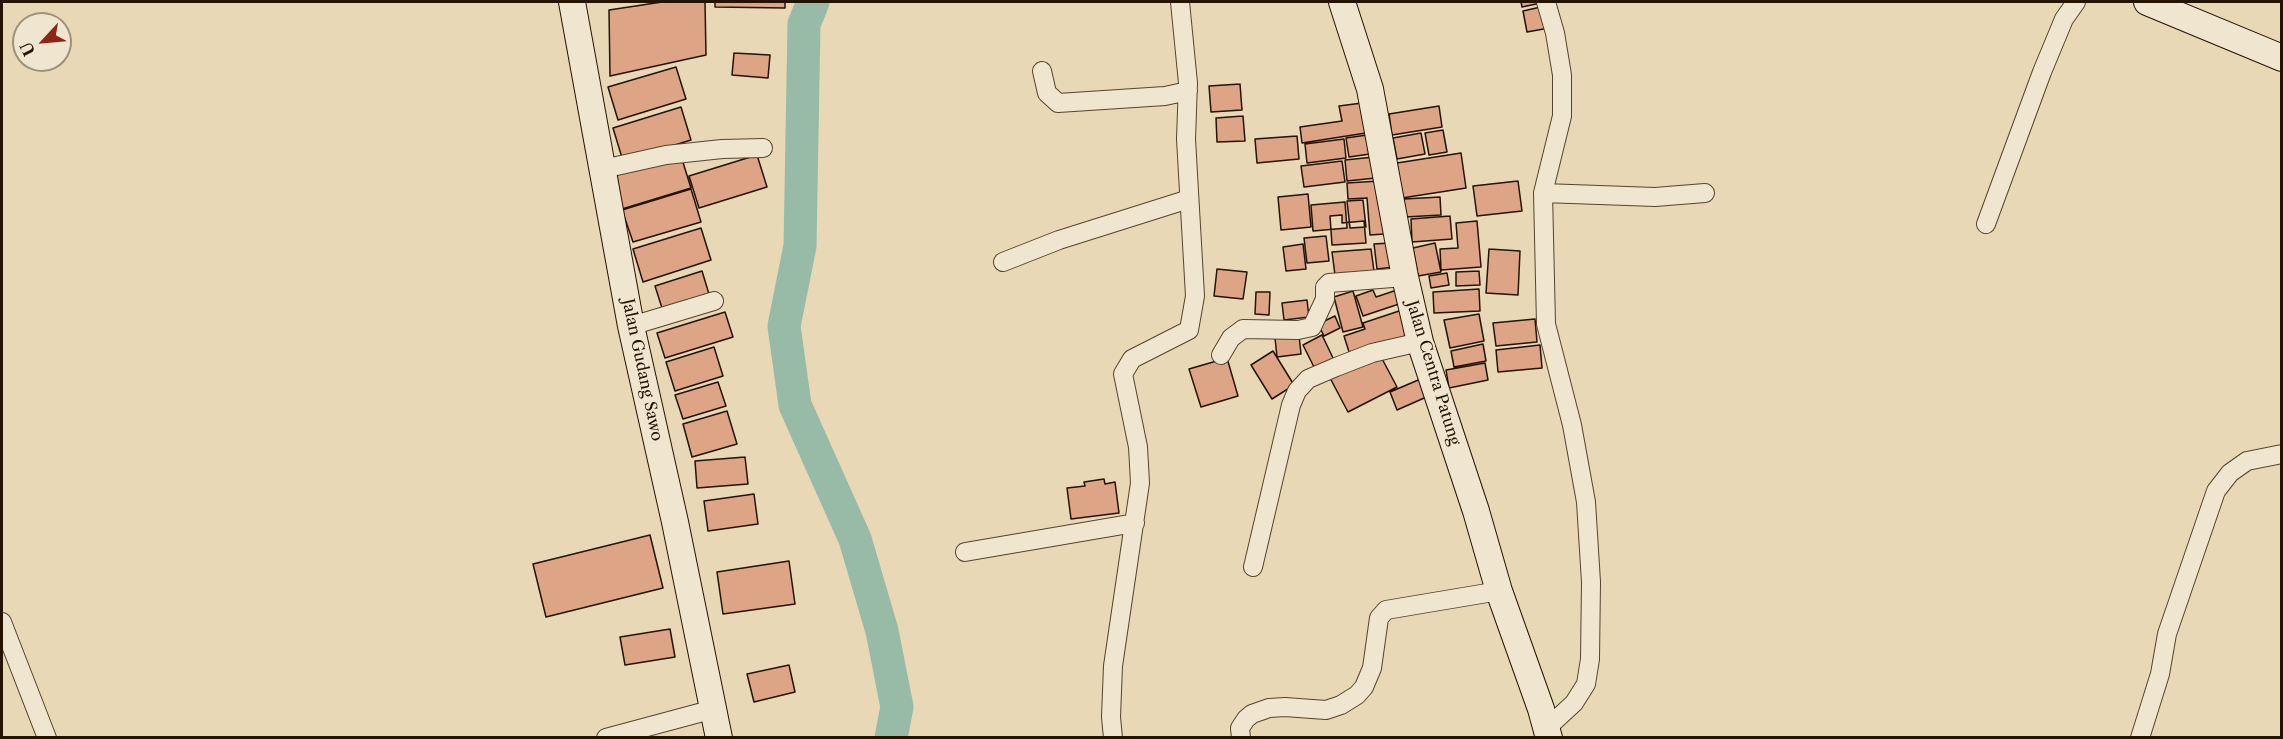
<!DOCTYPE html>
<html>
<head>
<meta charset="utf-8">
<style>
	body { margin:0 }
	#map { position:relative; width:2283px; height:739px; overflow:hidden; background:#e8d8b5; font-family:"Libre Caslon Text",serif }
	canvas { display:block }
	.frame { position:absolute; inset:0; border:3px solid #241300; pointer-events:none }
	.north { position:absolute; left:12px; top:12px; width:60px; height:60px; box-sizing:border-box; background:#f0e6cf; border:2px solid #9e927c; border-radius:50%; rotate:244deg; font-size:16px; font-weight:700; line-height:24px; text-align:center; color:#241300 }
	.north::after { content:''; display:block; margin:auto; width:21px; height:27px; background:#8f2418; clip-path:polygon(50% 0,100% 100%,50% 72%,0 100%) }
</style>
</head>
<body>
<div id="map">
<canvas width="2283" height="739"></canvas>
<div class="frame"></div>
<div class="north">U</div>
</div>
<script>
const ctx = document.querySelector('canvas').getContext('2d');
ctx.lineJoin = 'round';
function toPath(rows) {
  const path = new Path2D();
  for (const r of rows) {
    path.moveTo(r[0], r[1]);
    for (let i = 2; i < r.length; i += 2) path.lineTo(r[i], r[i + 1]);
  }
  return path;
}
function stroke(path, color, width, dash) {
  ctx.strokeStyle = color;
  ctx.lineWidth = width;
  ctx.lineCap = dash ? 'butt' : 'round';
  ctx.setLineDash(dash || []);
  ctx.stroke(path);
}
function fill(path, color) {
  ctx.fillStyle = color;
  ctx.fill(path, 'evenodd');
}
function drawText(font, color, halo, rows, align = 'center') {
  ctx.font = font + ' "Libre Caslon Text",serif';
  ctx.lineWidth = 4.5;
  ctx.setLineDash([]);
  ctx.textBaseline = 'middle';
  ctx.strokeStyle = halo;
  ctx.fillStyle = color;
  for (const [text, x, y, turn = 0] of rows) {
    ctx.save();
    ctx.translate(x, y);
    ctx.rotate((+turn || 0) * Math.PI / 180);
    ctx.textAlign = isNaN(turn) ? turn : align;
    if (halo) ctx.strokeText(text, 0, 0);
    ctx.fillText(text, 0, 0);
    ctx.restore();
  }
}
stroke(toPath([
	[813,2,804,24,800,246,784,326,795,405,855,539,882,631,897,707,891,738]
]), '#98bba8', 33);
const building = toPath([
	[662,2,705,2,706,55,610,76,609,10,662,2],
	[715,2,785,2,785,8,715,7,715,2],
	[1521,2,1541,2,1541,3,1522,7,1521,2],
	[1545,6,1549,28,1527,32,1523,11,1545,6],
	[734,53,770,55,768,78,732,75,734,53],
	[676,67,686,99,618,120,608,87,676,67],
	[1240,84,1242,110,1211,112,1209,86,1240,84],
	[1362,103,1366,133,1302,143,1300,127,1342,121,1339,106,1362,103],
	[1439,106,1442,127,1392,135,1389,114,1439,106],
	[681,107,691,140,623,161,613,128,681,107],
	[1243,116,1245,141,1217,142,1216,118,1243,116],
	[1443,130,1447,152,1429,155,1425,133,1443,130],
	[1421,133,1425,154,1397,159,1393,138,1421,133],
	[1367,135,1370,154,1349,157,1346,138,1367,135],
	[1297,136,1299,159,1257,163,1255,139,1297,136],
	[1344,139,1346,158,1307,163,1305,144,1344,139],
	[1461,153,1466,188,1402,198,1397,163,1461,153],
	[757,155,767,187,699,208,689,176,757,155],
	[681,156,691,188,622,209,613,176,681,156],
	[1374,157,1376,178,1347,181,1345,160,1374,157],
	[1342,161,1345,182,1304,187,1301,166,1342,161],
	[1379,181,1384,234,1370,235,1367,198,1348,199,1347,183,1379,181],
	[1518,181,1522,211,1477,216,1473,186,1518,181],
	[691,189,701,222,633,242,622,210,691,189],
	[1308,194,1311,227,1281,230,1278,197,1308,194],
	[1440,197,1441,215,1405,217,1404,199,1440,197],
	[1363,200,1366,227,1350,228,1347,201,1363,200],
	[1345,202,1347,228,1313,231,1311,205,1345,202],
	[1342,215,1342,223,1364,221,1366,243,1332,245,1330,216,1342,215],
	[1450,216,1452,239,1412,242,1411,219,1450,216],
	[1477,221,1481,267,1441,270,1440,249,1458,248,1456,223,1477,221],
	[701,228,711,260,643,282,633,249,701,228],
	[1326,236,1329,261,1307,263,1304,238,1326,236],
	[1390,243,1394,267,1377,269,1374,244,1390,243],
	[1435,243,1441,272,1418,276,1413,248,1435,243],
	[1303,244,1306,269,1286,271,1283,247,1303,244],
	[1371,249,1374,271,1335,275,1332,252,1371,249],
	[1489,249,1520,251,1518,295,1486,293,1489,249],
	[1217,269,1247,272,1243,299,1214,296,1217,269],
	[702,271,709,294,662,308,655,286,702,271],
	[1479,271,1480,285,1456,286,1456,272,1479,271],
	[1447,273,1449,285,1431,288,1429,276,1447,273],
	[1479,289,1480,311,1434,313,1433,292,1479,289],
	[1373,290,1376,297,1397,290,1402,303,1363,316,1356,296,1373,290],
	[1353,291,1363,327,1343,332,1334,297,1353,291],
	[1256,292,1270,292,1269,315,1255,314,1256,292],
	[1307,300,1309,317,1284,320,1282,303,1307,300],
	[1405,309,1413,334,1350,355,1344,336,1365,329,1363,323,1405,309],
	[725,312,733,337,665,358,657,333,725,312],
	[1479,314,1484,341,1450,348,1444,320,1479,314],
	[1335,316,1340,328,1324,336,1318,324,1335,316],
	[1535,319,1537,342,1496,346,1493,323,1535,319],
	[1299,335,1301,354,1277,357,1275,338,1299,335],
	[1322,335,1334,360,1315,369,1303,345,1322,335],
	[1483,344,1486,361,1454,367,1451,351,1483,344],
	[1540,345,1542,368,1498,372,1496,350,1540,345],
	[714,347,723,376,675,391,666,362,714,347],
	[1273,351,1294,385,1272,399,1251,365,1273,351],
	[1379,353,1397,387,1348,412,1330,378,1379,353],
	[1227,358,1238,396,1201,407,1189,369,1227,358],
	[1485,363,1488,380,1449,388,1446,370,1485,363],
	[1423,378,1431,395,1397,410,1390,392,1423,378],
	[718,382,726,406,683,419,675,395,718,382],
	[727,411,737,444,692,457,683,424,727,411],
	[745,457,748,484,697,488,695,461,745,457],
	[1104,479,1105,484,1115,482,1119,513,1071,519,1067,488,1085,486,1084,482,1104,479],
	[754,494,758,524,708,531,704,501,754,494],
	[650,535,663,588,546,617,533,564,650,535],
	[789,561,795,604,723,614,717,572,789,561],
	[670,629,675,657,625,665,620,637,670,629],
	[789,665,795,692,754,702,747,674,789,665]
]);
fill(building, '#dda486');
stroke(building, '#241300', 1.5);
const street = toPath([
	[1546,2,1555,33,1562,75,1562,116,1543,193,1546,324,1572,425,1586,502,1591,582,1590,659,1586,684,1574,703,1547,728],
	[1042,71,1047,93,1058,103,1165,96,1188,91],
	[603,169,666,155,722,149,763,148],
	[1543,193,1655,197,1705,193],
	[1986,224,2042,72,2064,19,2076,2],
	[1003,262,1059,240,1189,199],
	[631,326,714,301],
	[1221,355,1231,338,1243,329,1298,330,1312,327,1325,299,1325,287,1329,283,1405,277],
	[965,552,1135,523],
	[1253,567,1291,405,1297,391,1308,379,1336,367,1372,353,1420,342],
	[2,622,47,738],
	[606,738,714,709],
	[1113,738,1111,717,1113,666,1140,483,1138,447,1123,374,1132,359,1189,330,1195,296,1186,139,1188,83,1180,2],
	[1241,738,1240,728,1246,719,1252,714,1269,708,1285,707,1326,710,1341,705,1357,695,1364,687,1372,668,1379,618,1386,610,1499,591],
	[2140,738,2160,674,2167,634,2216,491,2230,473,2247,461,2282,454]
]);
const secondary = toPath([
	[572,2,631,326,675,522,719,738],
	[1342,2,1370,89,1405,277,1420,342,1476,511,1499,591,1541,709,1549,738],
	[2147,2,2282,58]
]);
stroke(street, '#55442d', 20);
stroke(secondary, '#241300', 28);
stroke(street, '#f0e6cf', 18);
stroke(secondary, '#f0e6cf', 26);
drawText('16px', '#241300', '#f0e6cf', [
	["Jalan Gudang Sawo",642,370,78],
	["Jalan Centra Patung",1433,373,73]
]);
</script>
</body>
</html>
